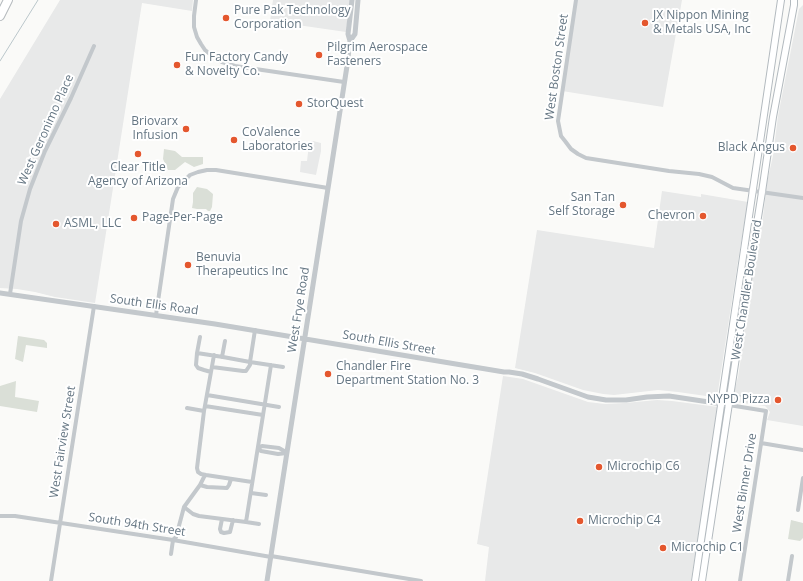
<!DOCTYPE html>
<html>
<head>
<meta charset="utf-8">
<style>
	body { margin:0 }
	canvas { display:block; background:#fafaf8 }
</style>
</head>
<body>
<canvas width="803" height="581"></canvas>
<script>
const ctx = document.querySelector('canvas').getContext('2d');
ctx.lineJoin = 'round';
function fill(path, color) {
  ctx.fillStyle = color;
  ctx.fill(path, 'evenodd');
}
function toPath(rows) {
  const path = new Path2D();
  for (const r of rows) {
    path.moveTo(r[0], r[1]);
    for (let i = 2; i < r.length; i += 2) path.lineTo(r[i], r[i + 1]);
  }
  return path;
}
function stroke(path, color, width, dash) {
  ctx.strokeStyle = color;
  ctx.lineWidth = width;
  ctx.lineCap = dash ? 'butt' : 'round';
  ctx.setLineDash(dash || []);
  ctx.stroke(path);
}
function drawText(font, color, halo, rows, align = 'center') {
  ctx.font = font + ' "Open Sans",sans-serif';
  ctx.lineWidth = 4;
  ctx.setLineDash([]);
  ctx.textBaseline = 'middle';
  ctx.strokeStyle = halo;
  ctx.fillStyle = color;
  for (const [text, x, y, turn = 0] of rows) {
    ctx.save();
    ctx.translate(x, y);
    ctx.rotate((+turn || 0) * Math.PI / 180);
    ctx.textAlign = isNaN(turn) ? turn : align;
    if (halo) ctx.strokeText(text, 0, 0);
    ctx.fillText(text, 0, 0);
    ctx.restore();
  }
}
fill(toPath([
	[60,0,193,0,192,11,142,3,95,303,55,297,35,292,17,289,0,288,0,99],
	[273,0,350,0,346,32,270,21],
	[576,0,682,0,663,107,562,91],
	[803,5,803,426,767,420,770,412,767,408,765,406,736,402,734,400,733,397,735,388,738,377,742,351,742,340,748,315,750,301,749,291,756,245,763,217,767,182,773,156,778,116,799,9],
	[310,141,313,141,321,143,321,151,316,175,300,172,301,161,307,161,309,144],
	[662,191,701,197,701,194,748,202,738,261,718,391,716,396,713,397,678,392,658,390,614,395,603,394,583,390,535,373,515,368,537,230,654,248],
	[503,376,523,379,588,402,605,404,625,403,657,400,672,401,718,407,691,581,485,581,489,547,477,544]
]), '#e8e9e9');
fill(toPath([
	[164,149,175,151,182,157,203,157,203,164,194,167,185,162,175,170,168,170,163,159],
	[197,187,207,189,213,194,212,207,210,211,208,211,206,209,197,209,192,208,193,202,193,193],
	[18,336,44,340,47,343,47,348,26,345,23,362,15,359],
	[16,381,15,397,39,401,37,412,0,406,0,386],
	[791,520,803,523,803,538,800,541,788,539]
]), '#dadfd7');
stroke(toPath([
	[0,61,38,0],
	[734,395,741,396]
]), '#bbc7cb', 1);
const secondary = toPath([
	[695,581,781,0],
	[702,581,742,318,762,192,773,117,794,5,794,0]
]);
const motorway = toPath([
	[0,16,8,0]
]);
stroke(secondary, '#b3babf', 8);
stroke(motorway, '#b4b9bd', 10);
stroke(toPath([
	[196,0,194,16,194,27,197,37,201,44,205,50,211,55,222,62,235,66,344,82],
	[576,0,558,121,561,136,565,141,571,149,578,154,586,158,669,171,699,174,712,177,733,188,803,198],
	[10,294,21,221,30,189,45,151,71,98,94,46],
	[156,315,173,199,178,187,190,175,198,172,207,170,216,170,328,188],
	[255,330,250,362,283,367],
	[197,353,200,337],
	[222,357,225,341],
	[212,367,243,371,246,371,250,365,250,362,223,357,197,353,196,365,198,368,204,370,211,372,214,355],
	[211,372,204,411,197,468,198,472,201,474,206,475,252,482],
	[207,395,279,407],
	[729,405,766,411,740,581],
	[205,406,263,415],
	[187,408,204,411],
	[761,443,803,450],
	[258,448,261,451,278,454,287,453],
	[258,448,262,446,279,448,286,452],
	[205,475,200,485,207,487,227,488,229,485,231,479],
	[251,493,266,495],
	[184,507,200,485],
	[798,510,803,478],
	[0,516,15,516,173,540,271,557],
	[222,519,220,529,221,532,224,533,230,532,233,520],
	[246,522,259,524],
	[171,554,173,540,176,537,184,507,193,514,199,516,246,522,271,365],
	[271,556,421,581],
	[51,581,94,306],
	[788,581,792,556]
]), '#c3c8cc', 4);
stroke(toPath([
	[350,41,355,34,358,0],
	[0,293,215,324,504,372,509,372,522,374,538,379,588,397,606,400,626,400,647,397,669,396,729,405],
	[267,581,347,66,350,41,348,34,352,0]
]), '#c3c8cc', 5);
stroke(secondary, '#fff', 6);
stroke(motorway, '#fff', 8);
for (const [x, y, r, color] of [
	[226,18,4,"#e4572e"],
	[645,23,4,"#e4572e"],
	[319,55,4,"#e4572e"],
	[177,65,4,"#e4572e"],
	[299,104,4,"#e4572e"],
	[186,129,4,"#e4572e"],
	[234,140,4,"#e4572e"],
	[793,148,4,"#e4572e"],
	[138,154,4,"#e4572e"],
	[623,205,4,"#e4572e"],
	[703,216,4,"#e4572e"],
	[134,218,4,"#e4572e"],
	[56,224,4,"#e4572e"],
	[188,265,4,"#e4572e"],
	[328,374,4,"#e4572e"],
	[778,400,4,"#e4572e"],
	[599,467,4,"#e4572e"],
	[580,521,4,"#e4572e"],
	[663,548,4,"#e4572e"]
]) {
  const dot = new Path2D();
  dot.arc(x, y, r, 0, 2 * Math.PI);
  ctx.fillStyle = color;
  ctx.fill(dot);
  stroke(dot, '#fff', 1.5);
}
drawText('12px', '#657683', '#fff', [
	["Pure Pak Technology",234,11],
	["Corporation",234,25],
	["JX Nippon Mining",653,16],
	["& Metals USA, Inc",653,30],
	["Pilgrim Aerospace",327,48],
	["Fasteners",327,62],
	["Fun Factory Candy",185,58],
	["& Novelty Co.",185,72],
	["StorQuest",307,104],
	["Briovarx",178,122,"right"],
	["Infusion",178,136,"right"],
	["CoValence",242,133],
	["Laboratories",242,147],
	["Black Angus",785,148,"right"],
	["Clear Title",138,168,"center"],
	["Agency of Arizona",138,182,"center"],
	["San Tan",615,198,"right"],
	["Self Storage",615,212,"right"],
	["Chevron",695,216,"right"],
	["Page-Per-Page",142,218],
	["ASML, LLC",64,224],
	["Benuvia",196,258],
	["Therapeutics Inc",196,272],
	["Chandler Fire",336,367],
	["Department Station No. 3",336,381],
	["NYPD Pizza",770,400,"right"],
	["Microchip C6",607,467],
	["Microchip C4",588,521],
	["Microchip C1",671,548]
], 'left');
drawText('12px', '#657683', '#fff', [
	["West Boston Street",557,67,-82],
	["West Geronimo Place",46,130,-66],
	["West Chandler Boulevard",747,290,-81],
	["South Ellis Road",154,305,8],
	["West Frye Road",299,310,-81],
	["South Ellis Street",389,343,10],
	["West Fairview Street",63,442,-81],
	["West Binner Drive",745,483,-81],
	["South 94th Street",137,525,9]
]);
</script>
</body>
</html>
